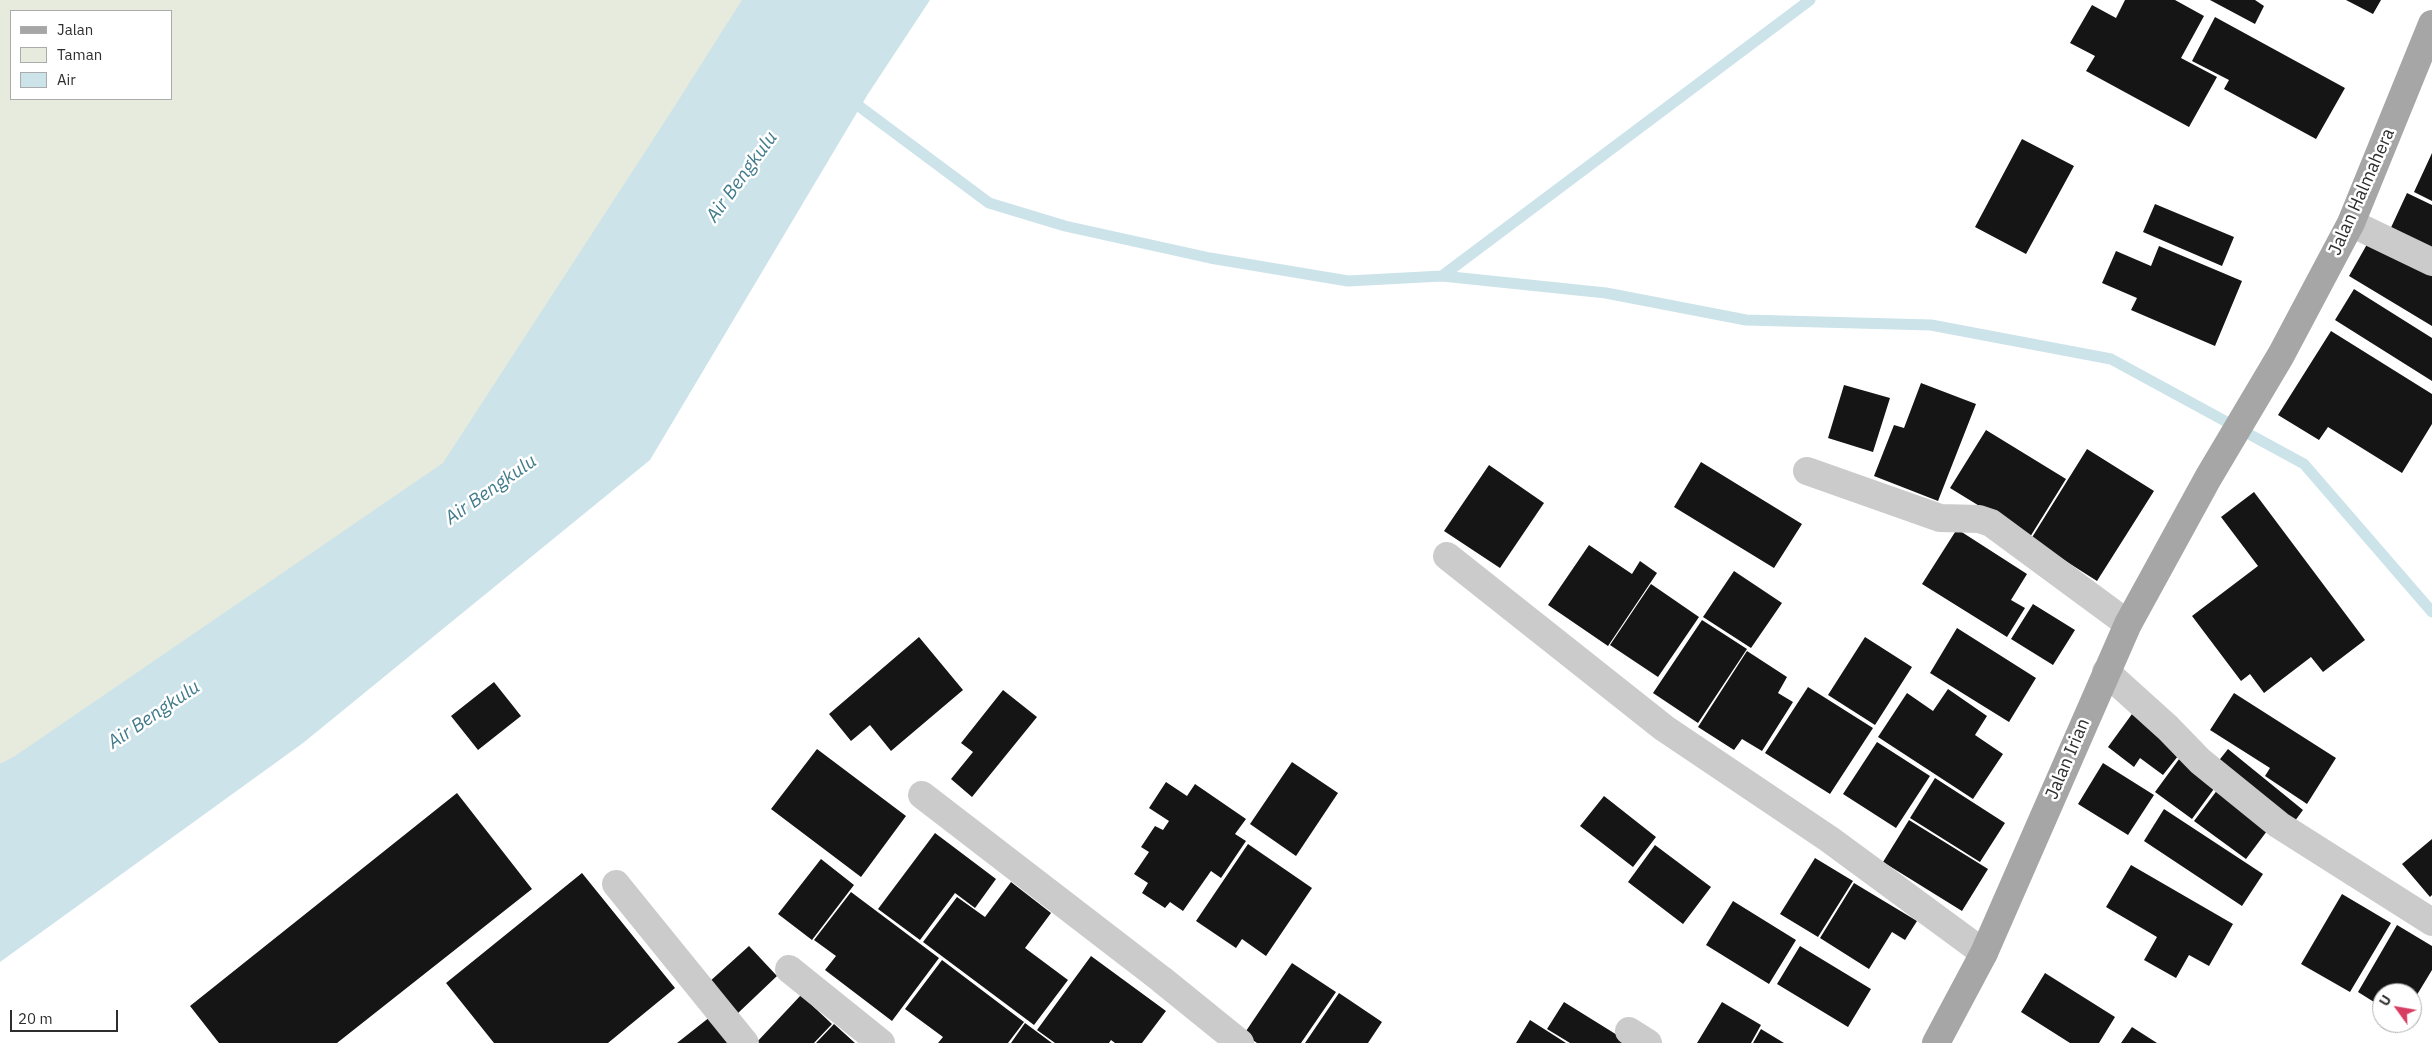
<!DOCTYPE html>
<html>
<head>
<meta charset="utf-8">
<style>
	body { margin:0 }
	#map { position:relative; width:2432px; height:1043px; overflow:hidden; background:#fff; font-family:"IBM Plex Sans",sans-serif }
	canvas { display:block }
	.legend { position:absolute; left:10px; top:10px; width:162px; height:90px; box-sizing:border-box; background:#fff; border:1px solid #ababab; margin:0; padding:6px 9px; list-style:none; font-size:15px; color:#2e2e2e }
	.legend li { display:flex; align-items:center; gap:10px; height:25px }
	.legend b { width:25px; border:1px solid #ababab }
	.north { position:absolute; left:2372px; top:983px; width:50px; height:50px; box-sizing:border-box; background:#fff; border:1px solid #ababab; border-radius:50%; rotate:302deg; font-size:14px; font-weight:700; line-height:20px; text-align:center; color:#2e2e2e }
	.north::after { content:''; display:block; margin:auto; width:18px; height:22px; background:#d83e63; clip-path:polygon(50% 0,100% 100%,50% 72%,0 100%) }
	.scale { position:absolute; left:10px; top:1010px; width:108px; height:22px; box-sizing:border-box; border:2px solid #2e2e2e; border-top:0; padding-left:6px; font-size:15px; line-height:18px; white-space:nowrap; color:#2e2e2e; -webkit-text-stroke:4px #fff; paint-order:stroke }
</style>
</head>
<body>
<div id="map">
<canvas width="2432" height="1043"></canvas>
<ul class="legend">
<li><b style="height:6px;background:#a6a6a6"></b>Jalan</li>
<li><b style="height:14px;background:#e7ebdd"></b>Taman</li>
<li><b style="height:14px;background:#cbe3e9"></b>Air</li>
</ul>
<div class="north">U</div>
<div class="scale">20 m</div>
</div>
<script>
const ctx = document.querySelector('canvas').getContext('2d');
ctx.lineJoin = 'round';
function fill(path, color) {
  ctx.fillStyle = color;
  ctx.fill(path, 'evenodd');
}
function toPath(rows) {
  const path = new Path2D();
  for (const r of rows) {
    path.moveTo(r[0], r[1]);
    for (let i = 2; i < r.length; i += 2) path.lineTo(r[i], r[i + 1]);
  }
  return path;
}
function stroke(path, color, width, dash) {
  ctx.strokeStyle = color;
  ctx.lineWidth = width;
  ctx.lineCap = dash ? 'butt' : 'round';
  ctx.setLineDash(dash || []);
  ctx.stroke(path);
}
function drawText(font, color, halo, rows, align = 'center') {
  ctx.font = font + ' "IBM Plex Sans",sans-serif';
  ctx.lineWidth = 5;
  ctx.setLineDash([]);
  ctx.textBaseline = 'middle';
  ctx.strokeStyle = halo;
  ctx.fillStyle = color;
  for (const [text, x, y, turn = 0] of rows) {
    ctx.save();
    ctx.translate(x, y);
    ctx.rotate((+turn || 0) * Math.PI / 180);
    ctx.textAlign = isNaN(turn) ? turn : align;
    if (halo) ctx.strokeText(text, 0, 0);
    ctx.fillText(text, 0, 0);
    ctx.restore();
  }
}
fill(toPath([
	[0,0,753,0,541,389,139,702,0,780],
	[11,11,171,11,171,99,11,99]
]), '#e7ebdd');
fill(toPath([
	[742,0,930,0,868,94,650,460,303,743,0,962,0,764,15,756,443,463,671,112]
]), '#cbe3e9');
stroke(toPath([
	[848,98,989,203,1065,226,1210,258,1348,281,1442,276,1606,293,1746,320,1931,325,2111,359,2304,464,2432,612],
	[1442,276,1810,0]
]), '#cbe3e9', 11);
fill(toPath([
	[2125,0,2175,0,2204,16,2181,58,2217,77,2189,127,2086,71,2095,56,2070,43,2092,5,2116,18],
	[2210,0,2255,0,2264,6,2255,24],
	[2346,0,2381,0,2373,14],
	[2215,17,2345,88,2316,139,2224,89,2229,80,2192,61],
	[2022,139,2074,166,2026,254,1975,227],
	[2432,153,2432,201,2414,192],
	[2407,193,2432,205,2432,255,2388,234],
	[2155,204,2234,237,2222,266,2143,232],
	[2370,239,2432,276,2432,326,2349,276],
	[2159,246,2242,281,2215,346,2131,310,2137,298,2102,283,2116,251,2151,266],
	[2354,289,2432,338,2432,381,2335,320],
	[2331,331,2432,394,2432,424,2402,473,2328,427,2319,440,2278,415],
	[1921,383,1976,404,1938,501,1874,476,1894,425,1904,428],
	[1844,385,1890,398,1873,452,1828,438],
	[1986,430,2066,479,2030,537,1950,488],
	[2087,449,2154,491,2097,581,2031,539],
	[1701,462,1802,524,1774,568,1674,507],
	[1489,465,1544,503,1500,568,1444,531],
	[2254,492,2365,640,2323,672,2311,657,2264,693,2250,674,2241,681,2192,616,2258,566,2221,517],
	[1957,529,2027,574,2011,600,2025,608,2007,637,1922,584],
	[1589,545,1632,574,1640,561,1657,573,1608,646,1548,605],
	[1734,571,1782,603,1751,648,1703,617],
	[1651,584,1699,617,1658,677,1610,645],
	[2033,604,2075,630,2053,665,2011,639],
	[1702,620,1747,649,1698,723,1653,693],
	[1957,628,2036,678,2009,722,1930,673],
	[919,637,963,690,891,751,870,725,851,741,829,714],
	[1865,637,1912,667,1875,725,1828,695],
	[1747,651,1787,677,1778,693,1793,702,1762,751,1742,739,1734,750,1698,727],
	[494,682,521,716,478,750,451,716],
	[1808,687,1873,728,1830,794,1765,753],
	[1948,689,1987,716,1975,735,2003,754,1973,799,1878,737,1907,693,1933,711],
	[1003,690,1037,717,972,797,951,779,973,752,961,743],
	[2234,693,2336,758,2307,804,2265,776,2270,768,2210,730],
	[2132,714,2182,751,2163,775,2140,758,2134,767,2108,747],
	[1877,742,1930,776,1896,828,1843,794],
	[817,749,906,816,861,877,771,809],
	[2228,749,2303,810,2289,829,2213,768],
	[2182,755,2219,782,2192,819,2155,792],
	[1292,762,1338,793,1296,856,1250,824],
	[2103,763,2154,795,2128,835,2078,804],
	[1935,778,2005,823,1980,862,1910,818],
	[1166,782,1187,796,1195,784,1246,819,1235,834,1246,841,1221,878,1211,871,1183,911,1170,902,1165,908,1142,893,1148,883,1134,874,1149,852,1141,847,1155,826,1163,830,1169,821,1149,808],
	[2221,785,2273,823,2246,859,2194,821],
	[457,793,532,889,337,1043,219,1043,190,1006],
	[1604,796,1656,837,1633,867,1580,826],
	[2164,809,2263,874,2242,906,2144,841],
	[1909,820,1988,869,1962,911,1883,862],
	[935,833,996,879,975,908,955,893,920,940,878,909],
	[2432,839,2432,895,2430,897,2402,864],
	[1248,844,1312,888,1266,956,1242,939,1236,948,1196,921],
	[1655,845,1711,887,1683,924,1628,882],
	[1815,858,1853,881,1818,937,1780,914],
	[821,859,854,885,812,940,778,914],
	[2131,865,2233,924,2209,966,2189,955,2176,978,2144,960,2157,937,2106,907],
	[582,873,675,988,608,1043,494,1043,446,983],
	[1011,882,1051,913,1025,948,1068,980,1034,1025,923,942,957,897,985,917],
	[1854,883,1917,921,1905,940,1892,932,1869,969,1820,938],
	[851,892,939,958,892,1021,825,970,836,956,814,940],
	[2342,894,2391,923,2350,992,2301,964],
	[1733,901,1796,940,1769,984,1706,945],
	[2397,925,2432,946,2432,970,2412,1003,2412,993,2382,993,2382,1007,2358,992],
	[749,946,777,976,737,1014,708,983],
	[1800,946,1871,989,1848,1027,1777,984],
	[1091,956,1166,1011,1142,1043,1115,1043,1111,1040,1109,1043,1055,1043,1037,1030],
	[942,960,1024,1022,1008,1043,938,1043,943,1037,905,1009],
	[1292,963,1336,992,1301,1043,1257,1043,1244,1034],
	[2045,973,2115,1017,2099,1043,2070,1043,2021,1012],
	[1339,993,1382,1022,1368,1043,1305,1043],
	[801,995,832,1024,814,1043,756,1043],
	[1564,1002,1630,1043,1570,1043,1547,1029],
	[1722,1002,1761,1025,1751,1043,1697,1043],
	[715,1013,738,1043,677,1043],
	[1530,1020,1566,1043,1516,1043],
	[1025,1023,1052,1043,1011,1043],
	[834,1024,855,1043,816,1043],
	[2132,1027,2157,1043,2121,1043],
	[1761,1029,1784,1043,1753,1043]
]), '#151515');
stroke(toPath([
	[2351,223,2432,262],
	[1807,471,1940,518,1979,519,1991,523,2128,624],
	[1447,556,1664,728,1829,839,1984,953],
	[2106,672,2168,728,2200,761,2279,825,2432,922],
	[922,795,1161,979,1240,1043],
	[616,884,745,1043],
	[789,969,881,1043],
	[1629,1031,1648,1043]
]), '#cbcbcb', 28);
stroke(toPath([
	[1936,1043,1984,953,2128,624,2208,478,2281,355,2351,223,2432,24]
]), '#a6a6a6', 28);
drawText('18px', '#2e2e2e', '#fff', [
	["Jalan Halmahera",2362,192,-66],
	["Jalan Irian",2068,759,-67]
]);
drawText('italic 19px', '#427b8b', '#fff', [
	["Air Bengkulu",742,177,-54],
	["Air Bengkulu",491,490,-35],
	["Air Bengkulu",154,715,-34]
]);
</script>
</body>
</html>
